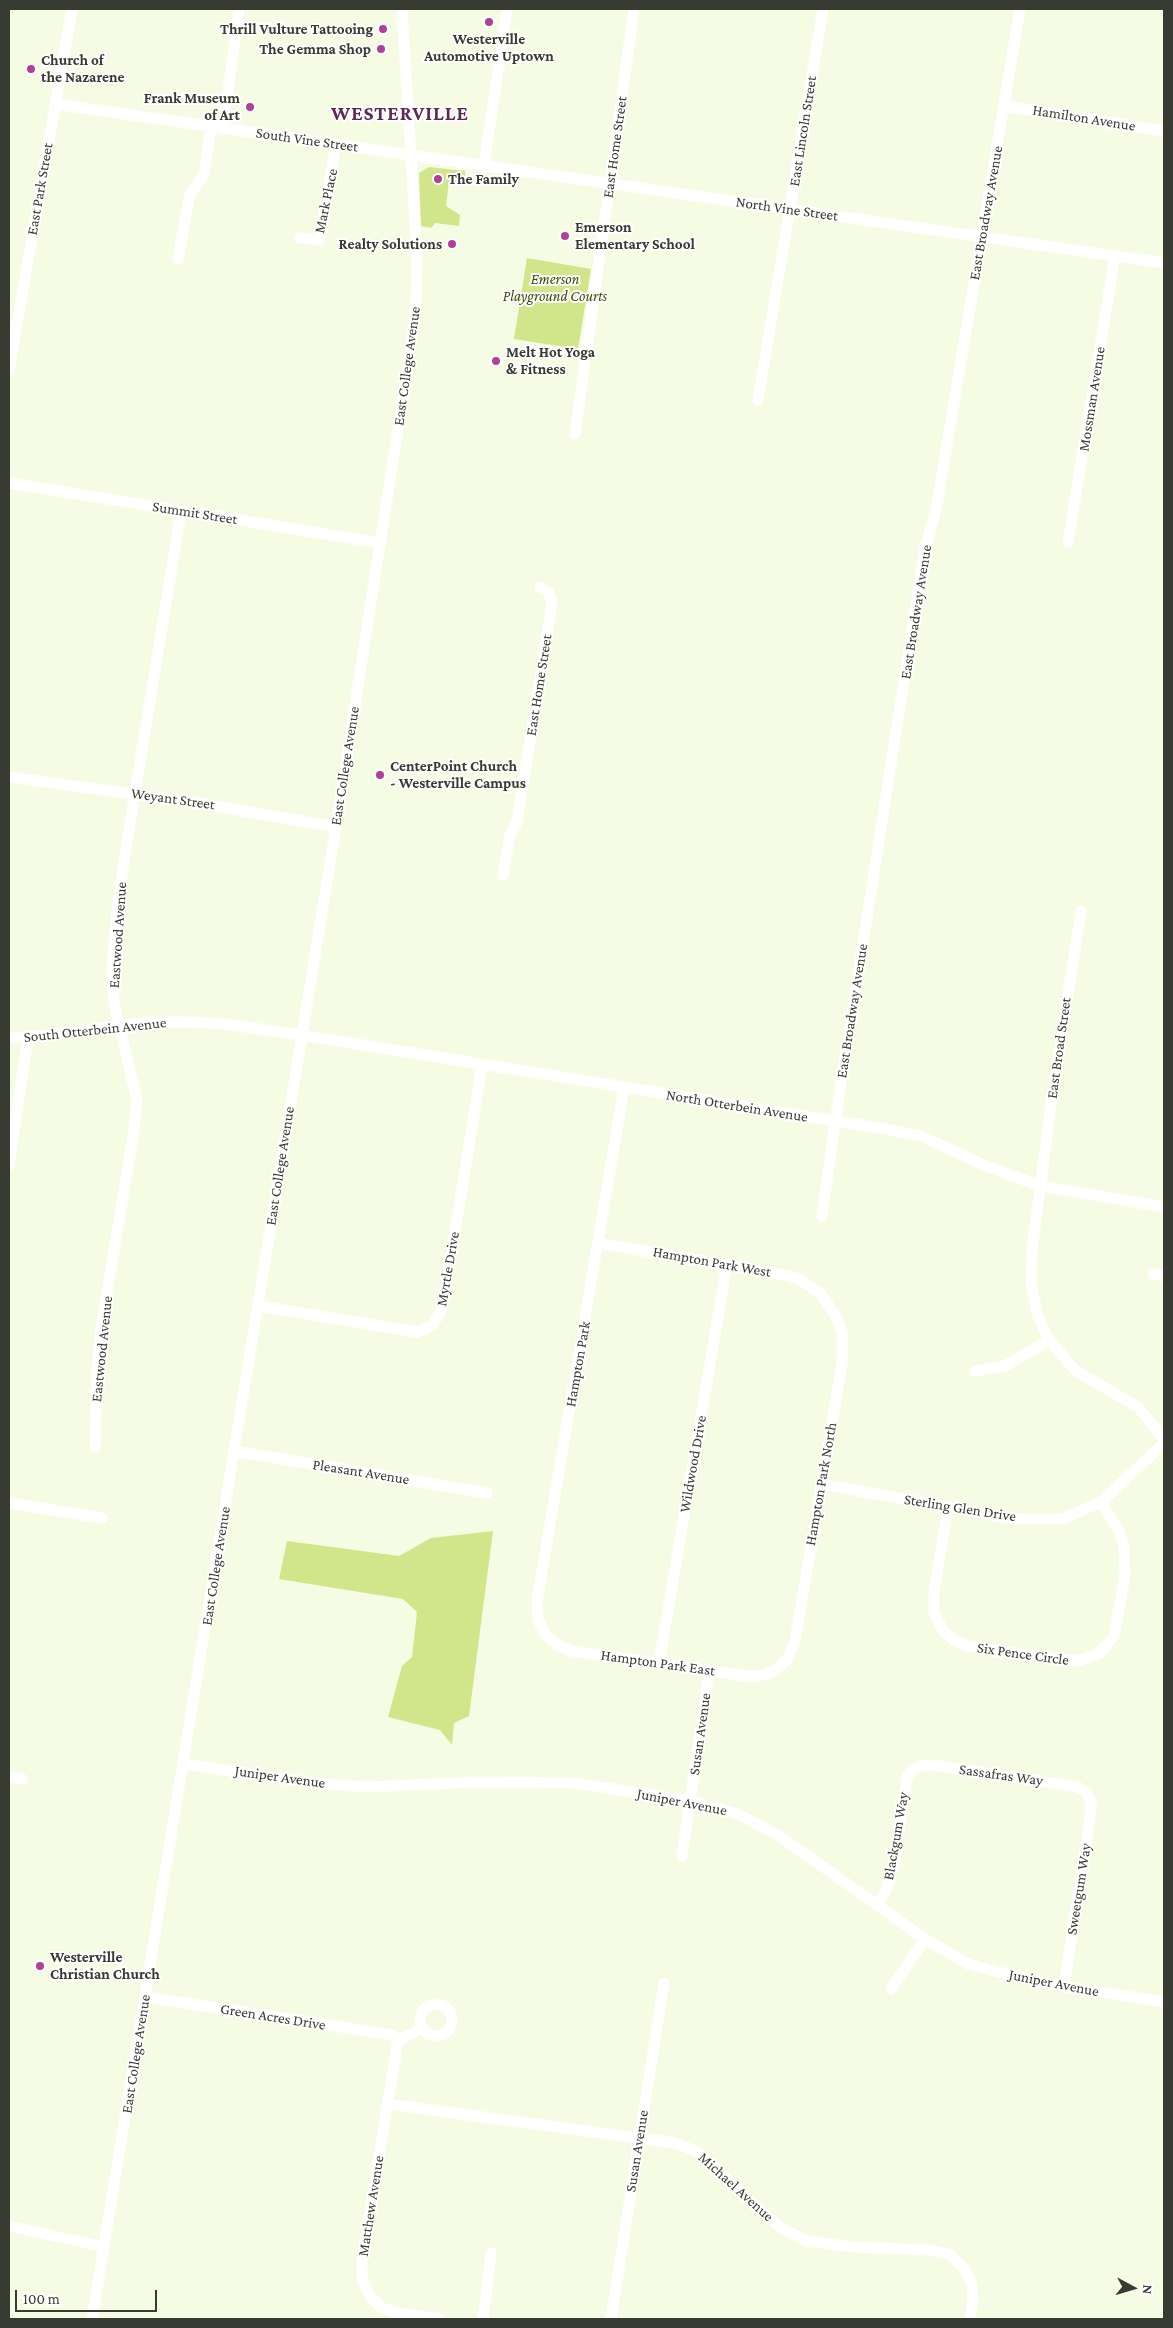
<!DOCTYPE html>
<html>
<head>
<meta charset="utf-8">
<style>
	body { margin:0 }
	#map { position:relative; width:1173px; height:2328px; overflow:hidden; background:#f5fce3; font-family:"Crimson Pro",serif }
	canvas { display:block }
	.frame { position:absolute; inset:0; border:10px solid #383b31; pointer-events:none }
	.north { position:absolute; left:1108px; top:2263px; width:50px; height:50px; -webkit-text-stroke:4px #fff; paint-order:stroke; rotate:96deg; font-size:14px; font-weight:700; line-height:20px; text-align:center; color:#383b31 }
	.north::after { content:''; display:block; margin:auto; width:18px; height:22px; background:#383b31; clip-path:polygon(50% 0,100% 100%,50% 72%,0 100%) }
	.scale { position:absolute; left:15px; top:2290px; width:142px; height:22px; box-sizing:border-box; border:2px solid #383b31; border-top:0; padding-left:6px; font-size:15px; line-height:18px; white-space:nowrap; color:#383b31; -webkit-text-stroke:4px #fff; paint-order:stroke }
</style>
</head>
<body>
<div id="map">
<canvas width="1173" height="2328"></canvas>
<div class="frame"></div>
<div class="north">N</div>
<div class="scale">100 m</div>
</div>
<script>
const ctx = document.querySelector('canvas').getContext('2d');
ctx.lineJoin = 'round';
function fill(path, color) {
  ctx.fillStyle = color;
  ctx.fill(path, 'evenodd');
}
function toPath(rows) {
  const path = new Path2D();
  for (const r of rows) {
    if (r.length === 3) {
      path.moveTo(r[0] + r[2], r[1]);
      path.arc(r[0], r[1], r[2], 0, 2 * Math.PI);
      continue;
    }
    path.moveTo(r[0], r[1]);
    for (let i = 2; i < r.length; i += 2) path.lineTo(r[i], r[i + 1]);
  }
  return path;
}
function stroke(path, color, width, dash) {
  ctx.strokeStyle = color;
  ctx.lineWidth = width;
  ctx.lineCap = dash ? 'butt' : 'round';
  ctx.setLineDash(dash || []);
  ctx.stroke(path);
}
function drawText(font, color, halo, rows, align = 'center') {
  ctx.font = font + ' "Crimson Pro",serif';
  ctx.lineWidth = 4;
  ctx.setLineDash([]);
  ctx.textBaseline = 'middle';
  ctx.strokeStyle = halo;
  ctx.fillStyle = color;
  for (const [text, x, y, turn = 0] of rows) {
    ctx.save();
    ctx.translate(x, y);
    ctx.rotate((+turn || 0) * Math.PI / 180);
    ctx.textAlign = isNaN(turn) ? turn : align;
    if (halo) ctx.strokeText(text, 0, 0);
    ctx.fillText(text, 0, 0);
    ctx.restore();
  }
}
fill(toPath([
	[429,167,465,171,465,179,449,182,446,206,460,215,459,226,435,223,431,228,421,226,419,173],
	[527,258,591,269,578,349,514,339],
	[493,1531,469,1716,454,1723,452,1745,440,1730,388,1717,402,1666,412,1657,417,1612,403,1599,279,1579,287,1541,399,1556,431,1538]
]), '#d1e58a');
stroke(toPath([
	[55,104,1164,263],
	[1004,106,1164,131],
	[223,129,239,9],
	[484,166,507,9],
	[300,238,319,240,336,145],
	[178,259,190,194,204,175,211,127],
	[9,369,72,9],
	[758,400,823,9],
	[575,434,634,9],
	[9,483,381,543],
	[1068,542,1115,256],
	[9,777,191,802,336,827],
	[503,875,510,835,517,822,552,603,549,593,540,587],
	[1081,911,1051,1104,1032,1250,1031,1283,1038,1316,1049,1340,1076,1371,1138,1407,1164,1439],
	[9,1037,28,1038,150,1022,189,1022,224,1024,301,1035,891,1130,921,1136,986,1166,1041,1186,1164,1207],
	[9,1165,28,1038],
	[822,1216,835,1122,924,553,936,510,1020,9],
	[598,1243,790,1276,801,1280,821,1294,837,1318,843,1335,842,1364,795,1641,787,1660,772,1672,759,1676,746,1676,572,1651,559,1646,547,1637,538,1620,537,1601,624,1088],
	[1153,1274,1164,1276],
	[258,1306,417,1332,432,1326,441,1311,444,1300,482,1065],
	[975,1371,1005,1366,1049,1340],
	[95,1447,97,1366,101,1328,133,1137,137,1100,114,1004,112,970,116,918,126,848,181,511],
	[234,1451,487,1493],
	[821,1484,1014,1519,1062,1519,1101,1502,1164,1443],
	[9,1503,102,1518],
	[948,1508,934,1592,934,1613,944,1632,955,1641,968,1646,1067,1661,1079,1661,1100,1653,1114,1636,1125,1576,1124,1546,1119,1531,1101,1502],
	[659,1663,727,1264],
	[184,1764,312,1783,367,1787,476,1782,573,1783,691,1801,738,1814,778,1835,925,1939,968,1964,1042,1983,1164,2002],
	[9,1777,22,1779],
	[682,1856,709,1671],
	[877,1904,886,1891,895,1860,906,1784,908,1775,915,1768,924,1765,933,1765,1078,1787,1087,1793,1091,1802,1091,1811,1064,1986],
	[891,1989,925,1939],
	[146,1997,393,2035,398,2041],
	[436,2020,16],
	[398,2041,362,2259,362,2278,369,2295,382,2308,403,2314,439,2319],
	[398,2041,422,2028],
	[387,2104,675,2143,698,2152,764,2214,783,2229,807,2241,854,2247,930,2250,951,2255,966,2271,972,2285,973,2300,970,2319],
	[9,2226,104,2247],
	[92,2319,336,827,413,332,417,290,417,257,402,9],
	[483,2319,491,2253],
	[611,2319,664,1983]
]), '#fff', 11);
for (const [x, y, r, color] of [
	[489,22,5,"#b13e97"],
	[383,29,5,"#b13e97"],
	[381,49,5,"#b13e97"],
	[31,69,5,"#b13e97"],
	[250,107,5,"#b13e97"],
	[438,179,5,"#b13e97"],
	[565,236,5,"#b13e97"],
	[452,244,5,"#b13e97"],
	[496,361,5,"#b13e97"],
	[380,775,5,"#b13e97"],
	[40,1966,5,"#b13e97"]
]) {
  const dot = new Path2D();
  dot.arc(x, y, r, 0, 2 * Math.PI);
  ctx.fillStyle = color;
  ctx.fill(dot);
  stroke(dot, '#fff', 2);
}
drawText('bold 15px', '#383b31', '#fff', [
	["Thrill Vulture Tattooing",373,29,"right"],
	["Westerville",489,39,"center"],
	["Automotive Uptown",489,56,"center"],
	["The Gemma Shop",371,49,"right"],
	["Church of",41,60],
	["the Nazarene",41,77],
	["Frank Museum",240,98,"right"],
	["of Art",240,115,"right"],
	["The Family",448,179],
	["Emerson",575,227],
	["Elementary School",575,244],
	["Realty Solutions",442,244,"right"],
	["Melt Hot Yoga",506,352],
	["& Fitness",506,369],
	["CenterPoint Church",390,766],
	["- Westerville Campus",390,783],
	["Westerville",50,1957],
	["Christian Church",50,1974]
], 'left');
drawText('15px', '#383b31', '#fff', [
	["Hamilton Avenue",1084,118,9],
	["East Lincoln Street",803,131,-81],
	["South Vine Street",307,140,8],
	["East Home Street",615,147,-82],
	["East Park Street",40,189,-80],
	["Mark Place",326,201,-78],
	["North Vine Street",787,209,8],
	["East Broadway Avenue",986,213,-80],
	["East College Avenue",407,366,-82],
	["Mossman Avenue",1092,399,-81],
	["Summit Street",195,513,9],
	["East Broadway Avenue",916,612,-81],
	["East Home Street",539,685,-81],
	["East College Avenue",345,766,-81],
	["Weyant Street",173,799,8],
	["Eastwood Avenue",118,935,-86],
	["East Broadway Avenue",852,1011,-81],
	["South Otterbein Avenue",95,1030,-6],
	["East Broad Street",1059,1048,-82],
	["North Otterbein Avenue",737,1106,9],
	["East College Avenue",280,1166,-81],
	["Hampton Park West",712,1262,10],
	["Myrtle Drive",448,1269,-80],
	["Eastwood Avenue",102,1349,-84],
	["Hampton Park",578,1364,-80],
	["Wildwood Drive",693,1464,-80],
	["Pleasant Avenue",361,1472,9],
	["Hampton Park North",821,1484,-80],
	["Sterling Glen Drive",960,1508,9],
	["East College Avenue",216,1566,-81],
	["Six Pence Circle",1023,1654,8],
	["Hampton Park East",658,1663,8],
	["Susan Avenue",700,1734,-82],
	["Sassafras Way",1001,1775,8],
	["Juniper Avenue",280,1777,8],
	["Juniper Avenue",682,1802,11],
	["Blackgum Way",896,1836,-80],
	["Sweetgum Way",1079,1889,-81],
	["Juniper Avenue",1054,1983,11],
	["Green Acres Drive",273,2017,9],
	["East College Avenue",136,2054,-81],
	["Susan Avenue",637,2151,-81],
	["Michael Avenue",736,2187,42],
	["Matthew Avenue",371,2206,-81]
]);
drawText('italic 15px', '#3c4700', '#fff', [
	["Emerson",555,279],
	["Playground Courts",555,296]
]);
ctx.letterSpacing = '1px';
drawText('bold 20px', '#602752', '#fff', [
	["WESTERVILLE",400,114]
]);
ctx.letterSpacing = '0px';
</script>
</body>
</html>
